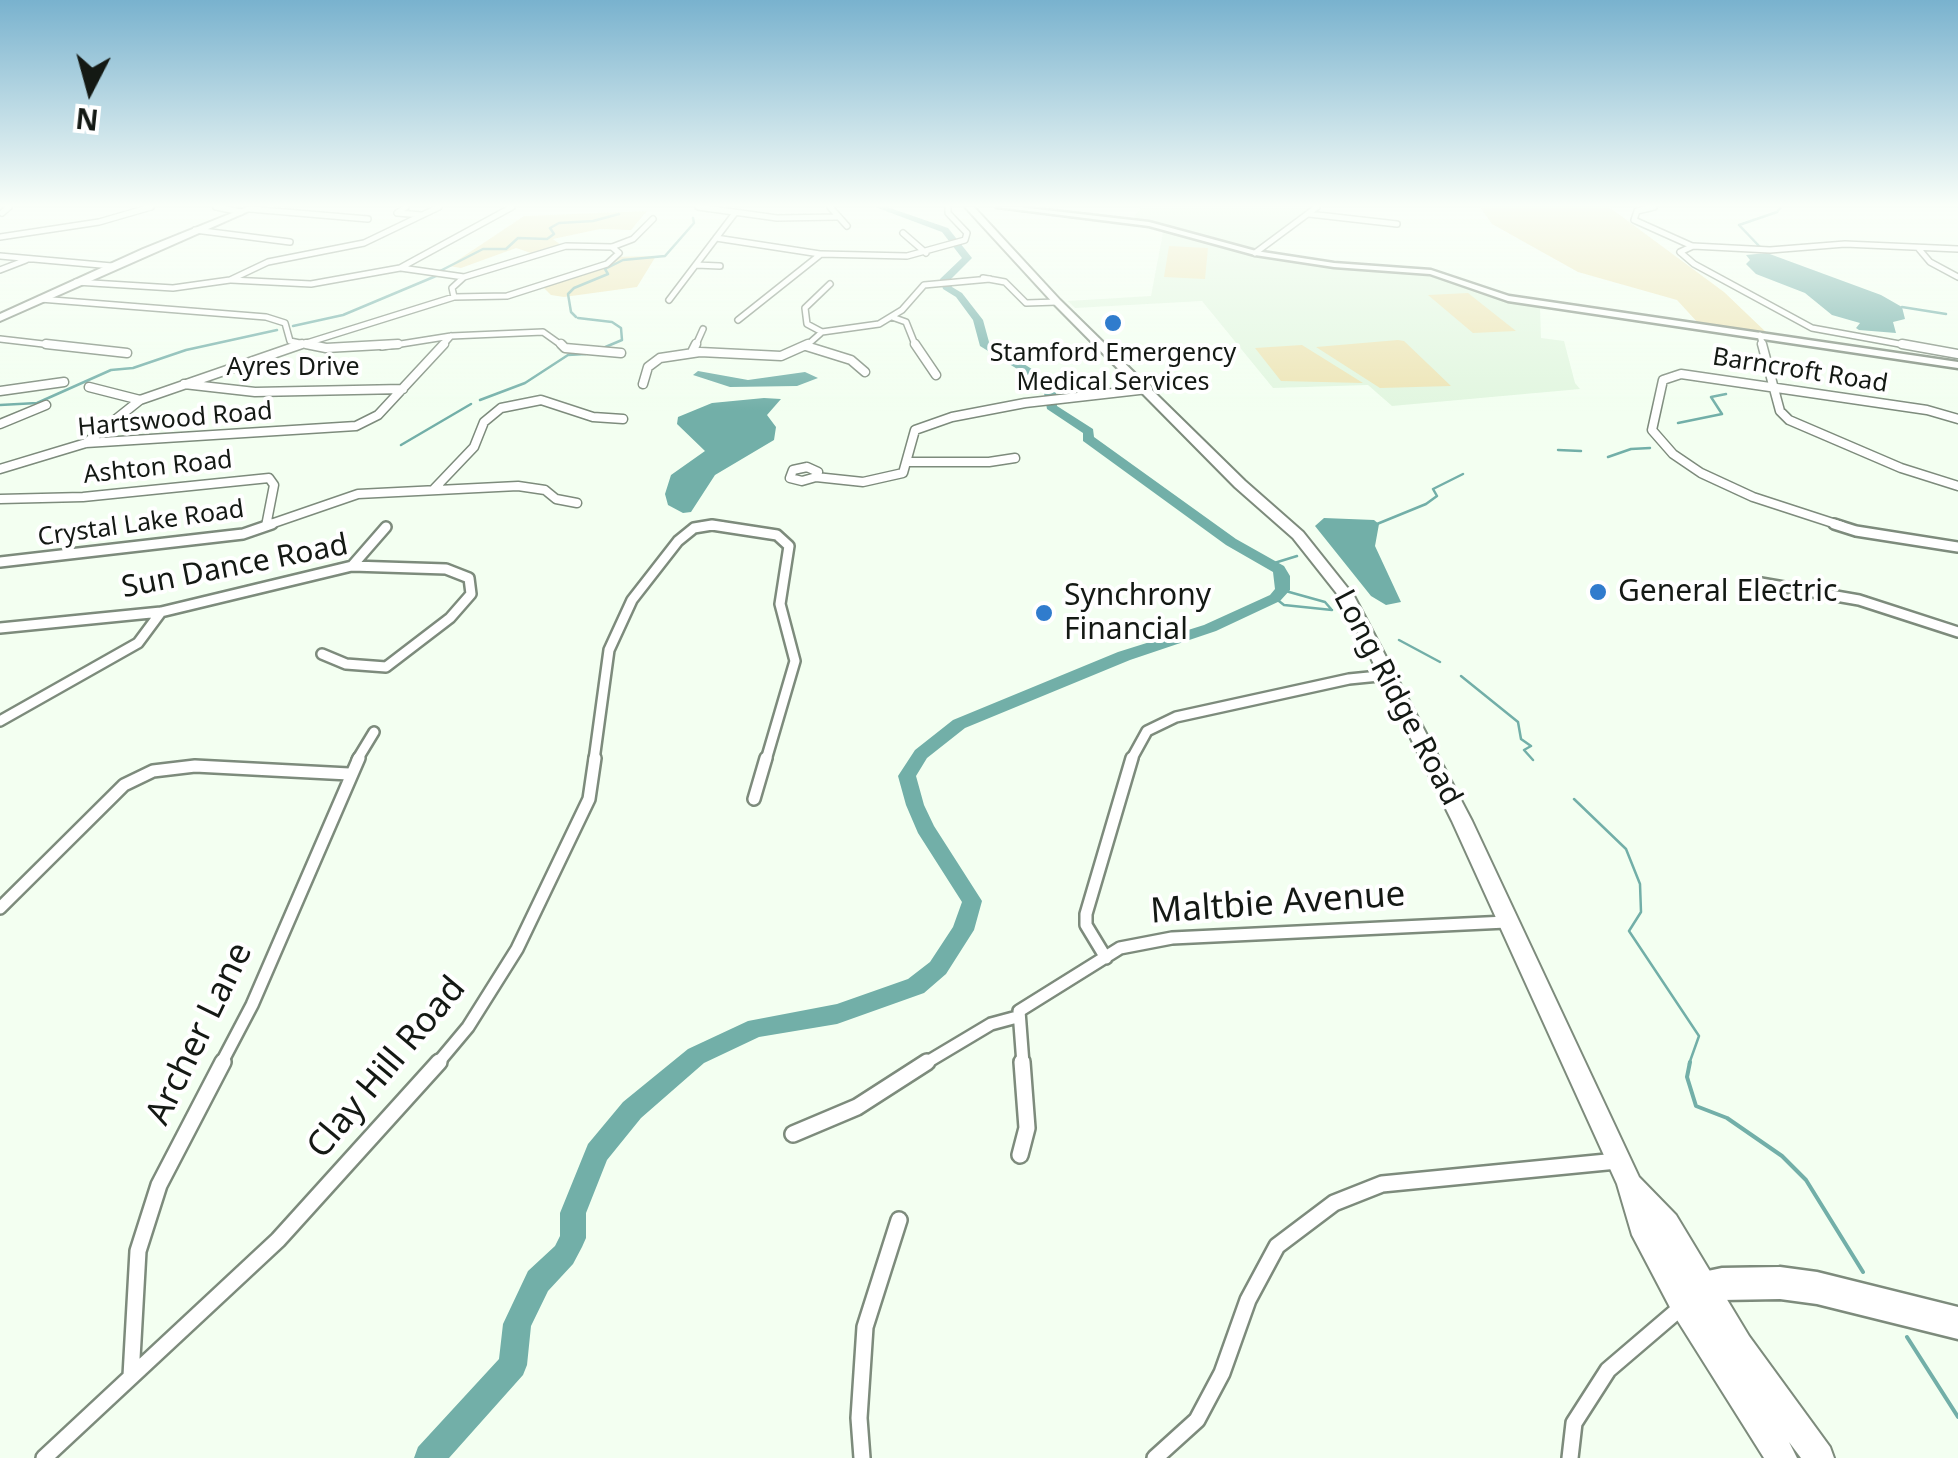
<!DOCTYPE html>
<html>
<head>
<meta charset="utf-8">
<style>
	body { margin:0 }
	#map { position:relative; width:1958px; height:1458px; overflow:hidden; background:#f3fff1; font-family:"Noto Sans",sans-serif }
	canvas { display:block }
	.north { position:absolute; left:40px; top:40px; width:100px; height:100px; -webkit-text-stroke:8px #fff; paint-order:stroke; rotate:186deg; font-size:28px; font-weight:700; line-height:40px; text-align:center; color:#141914 }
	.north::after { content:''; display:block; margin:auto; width:35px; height:45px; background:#141914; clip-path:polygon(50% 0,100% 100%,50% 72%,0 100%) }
</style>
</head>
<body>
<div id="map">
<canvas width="1958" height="1458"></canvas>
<div class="north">N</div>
</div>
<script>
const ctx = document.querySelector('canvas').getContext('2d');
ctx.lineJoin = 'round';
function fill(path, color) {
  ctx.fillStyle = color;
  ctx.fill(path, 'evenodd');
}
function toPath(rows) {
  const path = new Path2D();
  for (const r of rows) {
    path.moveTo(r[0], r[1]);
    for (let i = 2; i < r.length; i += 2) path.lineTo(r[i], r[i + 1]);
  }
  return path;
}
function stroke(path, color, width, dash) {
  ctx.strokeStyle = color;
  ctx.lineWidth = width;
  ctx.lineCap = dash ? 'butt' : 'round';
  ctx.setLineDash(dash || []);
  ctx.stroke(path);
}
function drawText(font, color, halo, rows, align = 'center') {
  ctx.font = font + ' "Noto Sans",sans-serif';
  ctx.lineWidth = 8;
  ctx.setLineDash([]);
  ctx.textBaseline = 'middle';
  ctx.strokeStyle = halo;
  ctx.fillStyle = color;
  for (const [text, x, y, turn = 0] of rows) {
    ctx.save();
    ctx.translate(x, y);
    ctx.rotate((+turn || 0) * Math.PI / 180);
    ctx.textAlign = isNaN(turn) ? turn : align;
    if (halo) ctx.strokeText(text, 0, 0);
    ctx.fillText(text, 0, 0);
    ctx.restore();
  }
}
fill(toPath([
	[1141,207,1310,207,1256,249,1134,218],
	[1163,232,1259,257,1432,274,1508,301,1540,306,1541,338,1564,341,1575,383,1580,389,1392,406,1368,385,1273,388,1202,301,1075,308,1068,301,1151,296]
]), '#e1f6df');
fill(toPath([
	[1480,207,1609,207,1724,292,1768,334,1699,324,1677,300,1578,272,1492,224],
	[647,211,631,230,600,229,553,239,565,248,537,255,516,248,461,268,449,266,524,216],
	[1169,246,1208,248,1205,279,1164,277],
	[656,256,637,287,564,297,551,295,540,284,605,263,611,257],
	[1468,293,1516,331,1473,333,1428,295],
	[1398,340,1404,341,1451,386,1380,388,1316,347],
	[1302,345,1363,383,1281,381,1255,348]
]), '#ede4b4');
fill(toPath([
	[1767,253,1881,295,1902,307,1905,319,1893,322,1896,333,1859,330,1856,328,1860,323,1832,315,1805,293,1756,274,1746,264,1750,260,1746,255],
	[698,371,748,380,805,372,818,378,797,386,730,387,693,375],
	[764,398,781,399,767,415,776,427,774,440,715,475,691,512,683,513,668,505,665,494,671,475,705,451,677,424,678,417,712,403],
	[1324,518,1374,520,1379,524,1375,546,1401,602,1386,605,1371,596,1315,526]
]), '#72afa8');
stroke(toPath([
	[1760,247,1739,225,1777,212,1781,207],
	[440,271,483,249,506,249,518,238,547,239,554,234,550,228,559,223,593,221,619,214],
	[1902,307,1946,314],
	[576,317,571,312,568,294,574,288,608,274,605,269,623,260,665,256,694,223,693,218],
	[578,318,612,322,621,328,622,340,603,348],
	[293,326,343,315,436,276],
	[480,400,525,383,568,355,586,354],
	[0,405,37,403,111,370,133,368,186,350,277,330],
	[1678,423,1722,414,1711,397,1726,394],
	[401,445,471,404],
	[1558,450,1581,451],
	[1608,457,1631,449,1650,448],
	[1377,524,1426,504,1437,496,1433,489,1463,474],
	[1271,564,1297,556],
	[1282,590,1325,602,1331,609],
	[1275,598,1284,605,1332,610],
	[1399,640,1440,662],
	[1461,676,1518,722,1521,739,1531,746,1524,750,1533,760],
	[1574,799,1626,849,1640,884,1641,912,1629,931,1699,1036,1689,1064]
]), '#72afa8', 2.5);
stroke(toPath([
	[1690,1062,1687,1077,1696,1106,1727,1118,1782,1156,1806,1180,1863,1272],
	[1907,1337,1958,1417]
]), '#72afa8', 4);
fill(toPath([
	[875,207,887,207,948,228,972,258,950,280,952,287,962,293,983,320,989,342,1035,371,1056,392,1057,406,1093,429,1094,437,1236,539,1284,566,1290,576,1290,590,1280,601,1216,631,1130,660,965,728,927,758,916,776,924,805,934,826,982,901,974,930,946,974,924,993,837,1024,759,1037,704,1063,641,1118,607,1160,586,1213,586,1238,582,1247,573,1264,548,1291,531,1326,527,1365,523,1375,449,1458,414,1458,418,1447,499,1359,503,1324,528,1271,555,1246,560,1236,560,1213,588,1144,623,1102,688,1049,748,1021,837,1004,908,979,930,962,953,927,962,902,918,833,906,805,898,776,915,750,953,720,1118,652,1204,625,1270,595,1275,589,1273,572,1226,545,1083,441,1083,433,1047,409,1044,393,1027,375,980,346,973,320,956,297,943,289,940,279,962,258,942,232,875,207]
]), '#72afa8');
const streetFar4 = toPath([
	[216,207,241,212],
	[406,207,397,213,422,215],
	[698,207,777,218,837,217],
	[830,207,847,226],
	[1654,207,1637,211,1634,220,1692,246],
	[250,209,368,219],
	[2,213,9,207],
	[1309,214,1397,224],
	[195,230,290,242],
	[903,233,926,253],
	[0,237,99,222,151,207],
	[716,238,820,254],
	[1919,249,1930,262,1958,277],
	[1255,253,1317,207],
	[0,256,112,266],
	[696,265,720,266],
	[401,268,464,277],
	[0,270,26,260],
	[983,278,1005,282,1026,303,1057,302],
	[231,280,311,284,400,268,512,207],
	[76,282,173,288,230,280,268,262,364,243,439,207],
	[454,297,452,288,464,277,566,246,612,247,633,239,653,219],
	[40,299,266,317,285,323,290,341,319,347],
	[669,300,735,213],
	[892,317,906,322,916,347],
	[738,320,821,254,907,256,965,240,967,233,948,213,948,207],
	[822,332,807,324,805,308,830,284],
	[1760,335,1763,347],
	[0,339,69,347],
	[294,347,454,297,507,296,607,264,619,253,612,247],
	[382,347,451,336,543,332,564,347],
	[441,347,451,336],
	[695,347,703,329],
	[805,347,822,332,879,324,902,310,924,285,990,279],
	[1916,347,1812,328,1694,264,1680,252,1693,246,1770,250,1845,244,1958,249]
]);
const streetFar3 = toPath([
	[46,344,127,353],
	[306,344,326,348,398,344],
	[561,344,565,348,621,353],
	[915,344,936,375],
	[1762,344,1780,411,1789,420,1901,468,1958,486],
	[1902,344,1958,354],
	[806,346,851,360,865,372],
	[692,352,696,344],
	[184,384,255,392,403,389],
	[643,384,648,367,660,358,700,352,781,356,808,344],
	[89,387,140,400],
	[0,391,64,382],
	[0,424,46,405],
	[86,443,140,400,302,344],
	[909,462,989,462,1015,458],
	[807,467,818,472,816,477,802,481,790,478,793,470,807,467],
	[0,469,86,443,356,426,378,415,444,344],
	[816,477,863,482,903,473,915,430,952,417,1025,403,1148,389],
	[433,490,474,447,484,422,501,408,541,400,593,417,623,419],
	[0,499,83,497,269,478,274,485,266,526],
	[265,526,358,494,518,486,545,490,556,499,577,503],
	[704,526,721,526],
	[1842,526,1753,497,1701,473,1673,454,1652,430,1663,380,1681,374,1927,410,1958,419]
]);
const streetFar2 = toPath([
	[1834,524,1856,531,1958,547],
	[0,562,243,534,272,524],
	[352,566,386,527],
	[1761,583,1859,600,1958,632],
	[0,628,161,612,352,566,446,569,469,578,471,594,450,618,386,667,346,664,322,654],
	[0,721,138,643,161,612],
	[357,760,374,732],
	[594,760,609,650,632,600,678,541,694,528,712,525,777,535,789,546,780,604,795,661,766,760],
	[1131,760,1147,731,1176,717,1349,679,1389,675]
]);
const streetFar1 = toPath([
	[754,799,766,758],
	[0,908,124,785,153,771,195,766,349,774],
	[1106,958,1086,925,1086,914,1132,758],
	[221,1064,252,1005,359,758],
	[437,1064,468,1027,517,949,589,799,595,758],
	[924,1064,991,1024,1017,1017],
	[1023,1064,1019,1011,1120,948,1172,938,1506,922]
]);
const street = toPath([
	[793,1134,857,1107,927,1062],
	[1020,1155,1027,1128,1022,1062],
	[131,1376,138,1251,159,1185,223,1062],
	[44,1458,278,1240,439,1062],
	[862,1458,859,1418,865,1327,899,1220],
	[1155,1458,1197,1420,1222,1373,1248,1300,1277,1246,1334,1203,1382,1184,1617,1161],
	[1570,1458,1574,1423,1608,1370,1684,1305]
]);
const secondary = toPath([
	[997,207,1019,207,1149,222,1256,251,1334,263,1431,270,1509,296,1958,362,1958,368,1508,301,1430,274,1334,267,1255,255,1149,226,997,207]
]);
const primary = toPath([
	[247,207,258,207,0,321,0,314,143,249,247,207],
	[965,207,974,207,1060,300,1245,481,1303,532,1354,596,1472,821,1639,1177,1676,1215,1749,1336,1830,1447,1834,1458,1801,1458,1789,1442,1797,1458,1764,1458,1674,1315,1632,1235,1617,1184,1452,821,1342,600,1293,538,1235,487,1054,304,965,207]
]);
const highway = toPath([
	[1780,1267,1817,1272,1958,1307,1958,1339,1817,1304,1780,1299,1722,1300,1703,1304,1692,1299,1687,1288,1692,1277,1703,1272,1722,1268,1780,1267]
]);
stroke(streetFar4, '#7d8b7c', 8);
stroke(streetFar3, '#7d8b7c', 11);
stroke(streetFar2, '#7d8b7c', 14);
stroke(streetFar1, '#7d8b7c', 16);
stroke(street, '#7d8b7c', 20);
stroke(secondary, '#7d8b7c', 5);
stroke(primary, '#7d8b7c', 4);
stroke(highway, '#7d8b7c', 5);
stroke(streetFar4, '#fff', 5);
stroke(streetFar3, '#fff', 8);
stroke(streetFar2, '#fff', 9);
stroke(streetFar1, '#fff', 11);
stroke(street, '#fff', 15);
fill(secondary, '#fff');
fill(primary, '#fff');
fill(highway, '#fff');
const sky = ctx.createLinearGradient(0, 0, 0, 411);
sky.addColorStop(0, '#79b2ce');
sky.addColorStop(0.5, '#fafff9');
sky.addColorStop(1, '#fafff900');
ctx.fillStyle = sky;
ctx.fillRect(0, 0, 1958, 411);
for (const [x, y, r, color] of [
	[1113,323,10,"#307ccd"],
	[1598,592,10,"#307ccd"],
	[1044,613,10,"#307ccd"]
]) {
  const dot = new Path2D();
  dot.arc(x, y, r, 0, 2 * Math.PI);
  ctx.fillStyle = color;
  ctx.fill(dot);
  stroke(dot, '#fff', 4);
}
drawText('25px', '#141914', '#fff', [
	["Stamford Emergency",1113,354],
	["Medical Services",1113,383]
]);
drawText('25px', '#141914', '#fff', [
	["Ayres Drive",293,368],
	["Barncroft Road",1800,371,9],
	["Hartswood Road",175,420,-5],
	["Ashton Road",158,468,-6],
	["Crystal Lake Road",141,524,-8]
]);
drawText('30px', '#141914', '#fff', [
	["Sun Dance Road",235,567,-11],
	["Long Ridge Road",1397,698,62]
]);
drawText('30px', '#141914', '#fff', [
	["General Electric",1618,592],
	["Synchrony",1064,596],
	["Financial",1064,630]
], 'left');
drawText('35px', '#141914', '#fff', [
	["Maltbie Avenue",1278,904,-4],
	["Archer Lane",200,1034,-64],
	["Clay Hill Road",387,1068,-50]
]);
</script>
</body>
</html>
